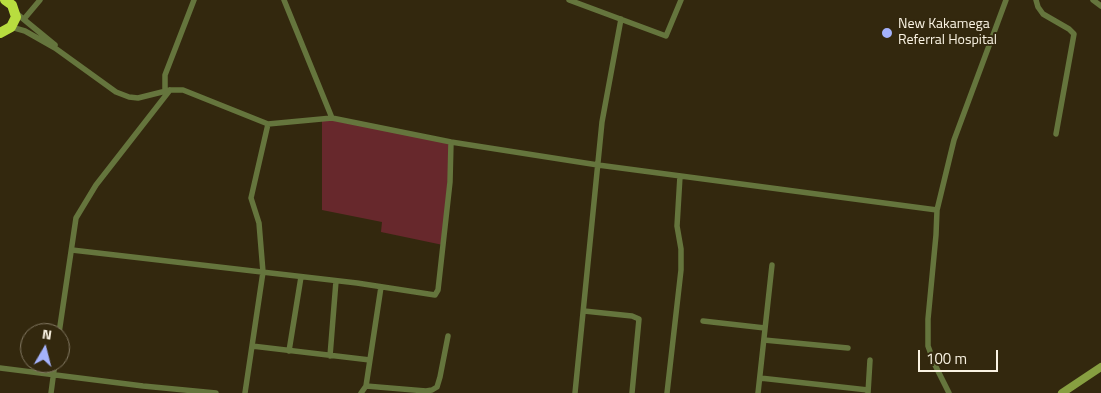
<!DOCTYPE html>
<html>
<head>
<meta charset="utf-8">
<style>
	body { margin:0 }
	#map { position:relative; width:1101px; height:393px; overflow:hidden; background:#33280e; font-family:"Titillium Web",sans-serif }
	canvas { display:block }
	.north { position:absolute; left:20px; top:323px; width:50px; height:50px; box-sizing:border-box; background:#33280e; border:1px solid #837963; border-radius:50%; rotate:8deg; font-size:14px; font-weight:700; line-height:20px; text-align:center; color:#faf3e3 }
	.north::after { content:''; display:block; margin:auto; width:18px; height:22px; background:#a4b2fc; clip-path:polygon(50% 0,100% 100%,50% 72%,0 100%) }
	.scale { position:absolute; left:918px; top:350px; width:80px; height:22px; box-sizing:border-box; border:2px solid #faf3e3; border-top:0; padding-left:6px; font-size:15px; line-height:18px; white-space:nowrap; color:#faf3e3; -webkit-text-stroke:4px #33280e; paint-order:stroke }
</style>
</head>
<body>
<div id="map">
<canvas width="1101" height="393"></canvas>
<div class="north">N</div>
<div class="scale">100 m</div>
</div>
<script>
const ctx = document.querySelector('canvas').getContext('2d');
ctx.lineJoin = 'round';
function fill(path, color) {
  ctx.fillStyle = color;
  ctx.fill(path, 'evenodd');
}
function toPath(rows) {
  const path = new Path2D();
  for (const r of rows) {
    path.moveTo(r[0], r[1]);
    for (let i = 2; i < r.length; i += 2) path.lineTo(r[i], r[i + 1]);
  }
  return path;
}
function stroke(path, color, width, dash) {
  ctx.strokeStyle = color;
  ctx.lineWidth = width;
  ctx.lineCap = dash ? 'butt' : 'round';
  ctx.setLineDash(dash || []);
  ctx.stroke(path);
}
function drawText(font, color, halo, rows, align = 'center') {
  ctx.font = font + ' "Titillium Web",sans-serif';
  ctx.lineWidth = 4;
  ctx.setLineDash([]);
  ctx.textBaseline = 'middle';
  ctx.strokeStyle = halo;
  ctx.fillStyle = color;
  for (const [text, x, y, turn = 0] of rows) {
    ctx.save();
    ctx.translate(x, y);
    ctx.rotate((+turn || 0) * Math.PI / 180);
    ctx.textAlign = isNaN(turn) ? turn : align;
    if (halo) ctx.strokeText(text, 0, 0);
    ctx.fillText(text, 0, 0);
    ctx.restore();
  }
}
fill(toPath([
	[322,117,451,141,443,245,381,232,382,222,322,210]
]), '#67282c');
stroke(toPath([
	[284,0,332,118],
	[569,0,666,36,681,0],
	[1036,0,1038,7,1043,14,1069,29,1074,34,1056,134],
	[1093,0,1101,6],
	[16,13,55,45],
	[24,19,40,0],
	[11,27,25,31,55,48,116,92,129,97,138,98,170,90,183,90,268,124,332,118,451,142,598,165,937,210],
	[165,92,165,75,194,0],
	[72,250,357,283,435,295,438,290,450,182,451,142],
	[584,311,632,316,639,319,632,393],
	[703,321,765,328],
	[59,333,76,218,96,185,170,90],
	[764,340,848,348],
	[252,346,370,360],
	[289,351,301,277],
	[330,356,336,281],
	[0,368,143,386,216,393],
	[760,378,868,390],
	[366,386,426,391,432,390,437,387,440,377,448,336],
	[51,393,55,363],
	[245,393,263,272,259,223,251,198,268,124],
	[361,393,366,386,381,287],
	[575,393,602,122,621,19],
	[667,393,681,270,681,249,677,226,680,176],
	[758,393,772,265],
	[868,393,870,360],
	[949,393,935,365,928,346,928,319,936,235,937,210,954,140,1006,0]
]), '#65753d', 5.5);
stroke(toPath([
	[1062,393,1101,367]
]), '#879f41', 8);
stroke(toPath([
	[0,33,11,27,16,17,12,5,5,0]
]), '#b8dd3f', 10);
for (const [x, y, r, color] of [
	[887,33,6,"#a4b2fc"]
]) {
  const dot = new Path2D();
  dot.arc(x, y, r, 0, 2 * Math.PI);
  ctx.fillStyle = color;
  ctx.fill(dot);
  stroke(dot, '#33280e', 2);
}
drawText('14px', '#faf3e3', '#33280e', [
	["New Kakamega",898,25],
	["Referral Hospital",898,41]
], 'left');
</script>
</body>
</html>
